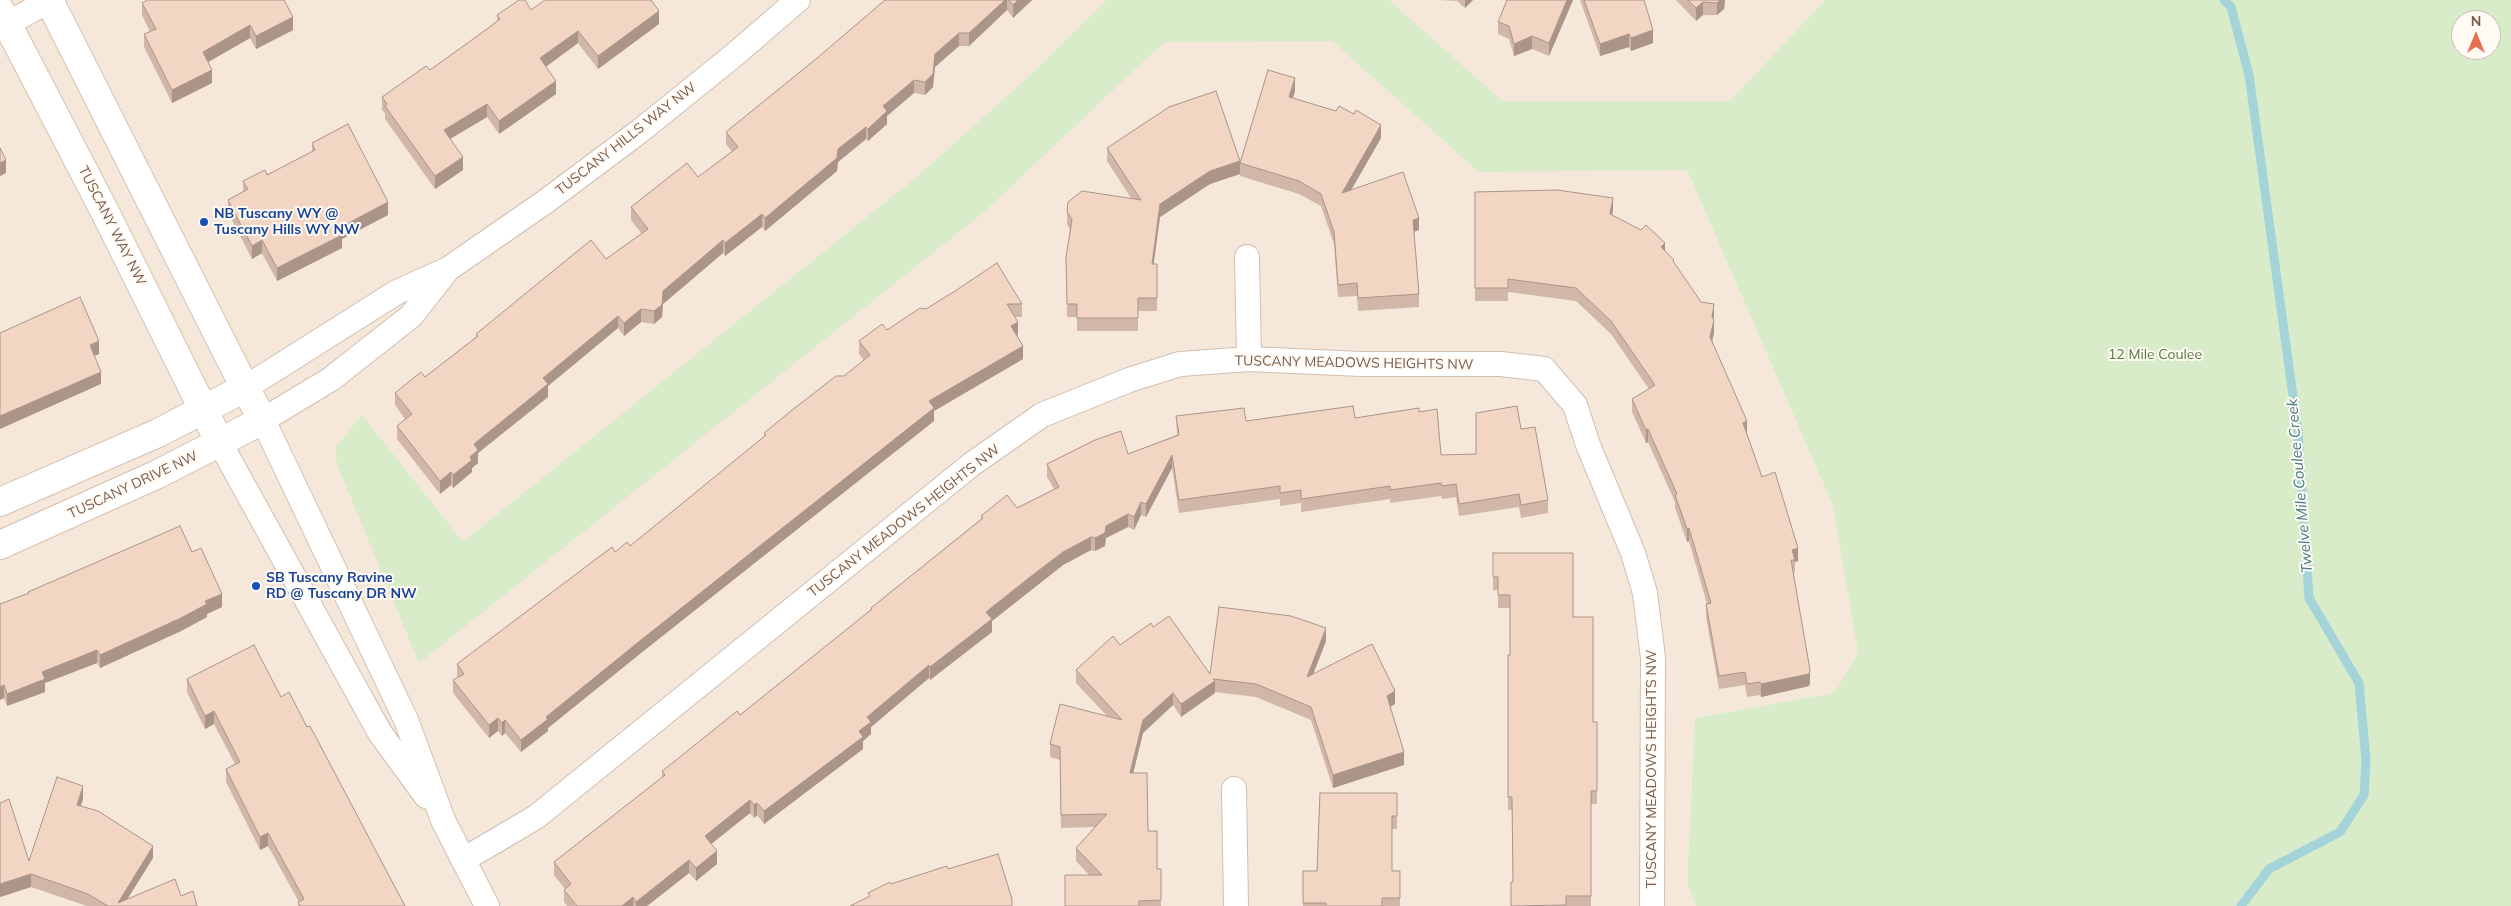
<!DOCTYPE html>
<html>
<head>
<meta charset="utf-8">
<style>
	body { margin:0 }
	#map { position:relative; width:2511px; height:906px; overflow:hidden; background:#fdf6ec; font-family:Mulish,sans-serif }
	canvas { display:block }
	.north { position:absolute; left:2451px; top:10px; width:50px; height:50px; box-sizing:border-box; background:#fffaf3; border:1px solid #cabbb1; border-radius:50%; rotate:0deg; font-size:14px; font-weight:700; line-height:20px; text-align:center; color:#7a5c4d }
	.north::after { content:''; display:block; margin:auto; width:18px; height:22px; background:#e76f51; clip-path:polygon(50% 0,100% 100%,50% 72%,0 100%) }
</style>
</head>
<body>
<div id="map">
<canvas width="2511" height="906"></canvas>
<div class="north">N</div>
</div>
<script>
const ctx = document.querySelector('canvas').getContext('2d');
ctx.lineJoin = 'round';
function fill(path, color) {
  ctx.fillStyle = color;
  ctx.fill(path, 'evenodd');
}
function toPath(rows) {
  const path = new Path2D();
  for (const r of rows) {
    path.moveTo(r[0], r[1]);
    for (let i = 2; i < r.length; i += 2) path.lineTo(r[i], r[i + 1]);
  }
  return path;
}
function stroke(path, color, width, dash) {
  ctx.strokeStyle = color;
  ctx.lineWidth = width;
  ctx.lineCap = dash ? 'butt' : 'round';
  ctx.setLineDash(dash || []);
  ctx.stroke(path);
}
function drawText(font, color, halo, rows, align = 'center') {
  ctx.font = font + ' Mulish,sans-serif';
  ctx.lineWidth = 4;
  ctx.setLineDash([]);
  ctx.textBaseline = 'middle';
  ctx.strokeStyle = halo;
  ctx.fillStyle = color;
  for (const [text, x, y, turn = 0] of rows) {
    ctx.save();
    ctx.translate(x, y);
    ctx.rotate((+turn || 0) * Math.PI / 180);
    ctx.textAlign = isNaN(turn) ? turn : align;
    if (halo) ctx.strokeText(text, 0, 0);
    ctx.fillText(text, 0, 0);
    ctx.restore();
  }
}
fill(toPath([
	[0,0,1825,0,1730,101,1687,170,1833,506,1858,653,1834,693,1695,718,1687,883,1696,906,0,906]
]), '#f5e8da');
fill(toPath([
	[1107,0,1389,0,1502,101,1730,101,1825,0,2511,0,2511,906,1696,906,1687,883,1695,718,1834,693,1858,653,1833,506,1687,170,1479,172,1332,41,1164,42,983,213,419,663,337,464,335,448,362,415,463,542,918,176,1025,80],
	[2461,20,2491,20,2491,50,2461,50]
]), '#d8ecc9');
stroke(toPath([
	[2224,0,2231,7,2249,75,2298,432,2309,598,2359,683,2366,761,2364,795,2340,832,2269,869,2241,906]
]), '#a5d3da', 9);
const street = toPath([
	[0,28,50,0],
	[1247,257,1249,359],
	[448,269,411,316,331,379,263,420,406,720,443,820,487,906],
	[245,388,397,292,448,269,545,202,640,131,733,56,798,0],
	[220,443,380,733,426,796],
	[1234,789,1236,906],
	[463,860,536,817,972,464,1042,415,1129,380,1180,364,1249,359,1361,364,1501,364,1544,369,1575,405,1588,445,1633,553,1645,593,1653,658,1652,906]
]);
const secondary = toPath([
	[0,10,105,212,220,443],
	[0,502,158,433,245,388],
	[0,545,158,474,263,420,245,388,49,0]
]);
stroke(street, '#d1beb0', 26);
stroke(secondary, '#d6c0b0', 30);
stroke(street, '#fff', 24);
stroke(secondary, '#fff', 28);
fill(toPath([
	[885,0,1032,0,1013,18,1007,10,969,46,959,46,935,67,933,87,925,95,914,93,887,116,887,124,868,141,866,139,838,162,837,171,765,231,762,227,725,256,723,253,663,304,662,317,654,324,641,322,624,336,618,328,548,386,548,397,478,453,478,463,472,468,472,472,453,488,451,485,440,494,397,439,397,426,405,419,395,405,395,393,425,377,476,337,476,334,606,259,642,234,631,220,631,207,698,177,732,152,726,144,726,132,816,59],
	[1438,0,1473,0,1465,8,1457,1],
	[1573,0,1549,56,1532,49,1514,56,1509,39,1498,34,1498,22],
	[1580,0,1644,0,1653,43,1631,51,1629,47,1600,56],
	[1676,0,1725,0,1724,9,1717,15,1703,15,1696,21],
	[142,3,293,30,256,49,250,38,208,62,212,83,172,103,144,47,144,34,150,32,142,15],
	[531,10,659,24,598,69,578,43,546,67,556,94,499,134,487,117,451,139,463,170,435,189,385,119,385,113,382,110,382,97,430,70,487,29,497,21,497,15],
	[1295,91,1293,98,1381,138,1351,190,1419,230,1414,232,1419,294,1419,307,1358,311,1357,296,1338,297,1334,244,1321,206,1299,194,1240,176,1240,163],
	[312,143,388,215,342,239,342,248,277,281,262,253,252,259,228,212,228,200,243,192,243,181,267,175,312,152],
	[1107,148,1240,174,1210,184,1160,217,1153,264,1157,264,1157,311,1138,311,1138,331,1077,331,1077,317,1067,317,1066,257,1070,230,1067,224,1067,211,1131,198,1107,161],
	[1475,192,1613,210,1612,215,1665,251,1713,319,1714,333,1712,341,1747,434,1762,477,1798,561,1795,562,1795,573,1793,573,1810,683,1809,686,1761,697,1760,695,1747,697,1745,685,1719,689,1706,617,1706,604,1707,604,1689,541,1687,542,1675,508,1675,502,1648,442,1646,443,1632,412,1632,399,1649,389,1611,334,1576,301,1508,292,1508,301,1475,301],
	[955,291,1022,304,1022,317,1015,317,1018,335,1017,336,1023,359,934,411,934,421,641,653,548,728,548,731,521,752,505,733,502,736,498,731,489,738,453,693,453,680,457,678,457,664,615,552,630,546,764,437,764,433,844,376,864,360,859,354,859,341,887,330,926,309],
	[1419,412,1441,455,1476,454,1521,429,1548,500,1548,513,1521,518,1519,507,1459,516,1456,497,1442,499,1441,496,1390,503,1390,499,1301,512,1301,503,1280,506,1280,499,1179,513,1172,468,1146,517,1141,515,1134,530,1128,527,1106,538,1105,546,1095,551,1091,550,1063,565,992,621,992,632,930,680,929,678,871,727,871,734,863,741,863,749,764,824,757,815,754,818,750,813,711,844,717,864,696,881,689,873,647,906,567,906,564,902,564,890,565,889,554,875,554,862,662,778,662,771,740,715,871,610,871,608,981,519,981,516,1017,508,1054,489,1047,477,1047,464,1128,454,1177,435,1176,416,1246,421,1355,418],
	[192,552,222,607,207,614,207,617,181,631,100,668,97,663,45,683,45,692,7,706,4,698,0,700,28,592],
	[1493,553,1573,617,1593,722,1597,722,1597,804,1591,804,1591,906,1511,906,1513,882,1512,810,1508,810,1508,655,1510,655,1510,608,1498,608,1498,590,1493,590],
	[1153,627,1210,674,1326,641,1313,674,1395,704,1390,707,1404,765,1333,788,1311,720,1256,697,1215,692,1215,693,1181,717,1173,705,1143,733,1133,773,1157,869,1161,869,1161,906,1065,906,1089,875,1076,861,1076,848,1095,827,1061,828,1060,760,1050,757,1050,744,1107,716,1076,683,1076,670],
	[187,679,281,697,307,727,405,906,298,906,299,902,268,846,260,850,226,782,226,769,235,764,214,724,205,729,187,692],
	[1397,793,1397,829,1392,829,1392,871,1400,871,1400,906,1303,906,1303,871,1317,871],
	[83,799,81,806,153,858,128,898,181,896,197,906,87,906,31,887,0,897,0,803,29,861]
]), '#d1b7a8');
fill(toPath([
	[1005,0,1007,0,1007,10,969,46,969,33],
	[1018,0,1032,0,1013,18,1013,5],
	[1465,0,1473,0,1465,8],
	[1567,0,1573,0,1549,56,1549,43],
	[1720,0,1725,0,1724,9,1717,15,1717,3],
	[1703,2,1703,15,1696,21,1696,8],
	[659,11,659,24,598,69,598,56],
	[293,17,293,30,256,49,256,36],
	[250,25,250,38,203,65,203,52],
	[1653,30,1653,43,1631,51,1631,38],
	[578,31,578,43,540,71,540,58],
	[959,33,959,46,935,67,933,87,925,95,925,82,935,54],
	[1629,34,1629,47,1600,56,1600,44],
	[1532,36,1532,49,1514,56,1514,44],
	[212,70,212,83,172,103,172,90],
	[1295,78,1295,91,1289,110,1289,97],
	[914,80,914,93,887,116,887,124,868,141,868,129,883,106],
	[556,81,556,94,499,134,499,121],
	[487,104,487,117,444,142,444,130],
	[1381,125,1381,138,1342,206,1342,193],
	[866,127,866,139,838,162,837,171,765,231,765,218,838,149],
	[463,157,463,170,435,189,435,176],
	[6,160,6,173,0,176,0,163],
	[1240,161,1240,174,1210,184,1160,217,1152,277,1152,264,1160,204,1210,171],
	[1613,198,1613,210,1610,227,1610,214],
	[388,202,388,215,342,239,342,248,277,281,277,268,339,228],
	[762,214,762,227,725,256,725,243],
	[1419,218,1419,230,1413,232,1413,220],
	[262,240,262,253,252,259,252,246],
	[723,240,723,253,663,304,662,317,654,324,654,311,663,291],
	[1665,243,1665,256,1661,247],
	[1714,304,1714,317,1712,330,1712,317],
	[641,309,641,322,624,336,624,323],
	[618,316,618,328,548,386,548,397,478,453,478,463,472,468,472,472,453,488,453,475,470,457,474,444,543,378],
	[1714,320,1714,333,1710,350,1710,337],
	[1018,322,1018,335,1011,339,1011,326],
	[99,341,99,354,90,358,90,345],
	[1023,346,1023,359,934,411,934,421,641,653,548,728,548,731,521,752,521,740,546,717,929,401],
	[101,372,101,384,0,429,0,416],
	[1747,421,1747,434,1743,423],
	[1648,429,1648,442,1646,443,1646,430],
	[1172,455,1172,468,1146,517,1146,504],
	[451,472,451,485,440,494,440,481],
	[1141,502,1141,515,1134,530,1134,517],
	[1128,514,1128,527,1106,538,1105,546,1095,551,1095,538,1106,526],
	[1689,528,1689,541,1687,542,1687,529],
	[1091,537,1091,550,1063,565,992,621,992,632,930,680,930,667,986,612,1063,552],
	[1798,548,1798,561,1795,562,1792,550],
	[222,594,222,607,207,614,207,617,181,631,100,668,100,655,205,601],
	[1326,628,1326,641,1307,690,1307,677],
	[97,650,97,663,45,683,45,692,7,706,7,694,42,672],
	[929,665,929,678,871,727,871,734,863,741,863,749,764,824,764,811,859,731,867,717],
	[1810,670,1810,683,1809,686,1761,697,1761,684],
	[1215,681,1215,693,1181,717,1181,704],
	[4,685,4,698,0,700,0,687],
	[1395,691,1395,704,1387,709,1387,696],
	[1173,693,1173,705,1143,733,1130,786,1130,773,1143,720],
	[214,711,214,724,205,729,205,716],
	[498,718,498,731,489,738,489,725],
	[505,720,505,733,502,736,502,723],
	[1404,752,1404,765,1333,788,1333,775],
	[83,786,83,799,77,817,77,805],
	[750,800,750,813,705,849,705,836],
	[757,803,757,815,754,818,754,805],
	[268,833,268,846,260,850,260,837],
	[153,846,153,858,123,906,118,903],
	[717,851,717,864,696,881,696,868],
	[689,860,689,873,647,906,636,906,636,902],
	[31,874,31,887,0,897,0,884],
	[633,897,633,906,622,906]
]), '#aa9588');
const building = toPath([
	[147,0,284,0,293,17,256,36,250,25,203,52,212,70,172,90,144,34,156,29,142,3,147,0],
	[519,0,525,0,531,10,545,0,651,0,659,11,598,56,578,31,540,58,556,81,499,121,487,104,444,130,463,157,435,176,385,106,387,104,382,97,426,66,430,70,487,29,500,19,497,15,519,0],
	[885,0,1005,0,969,33,959,33,935,54,933,74,925,82,914,80,883,106,887,111,868,129,866,127,838,149,837,158,765,218,762,214,725,243,723,240,663,291,662,305,654,311,641,309,624,323,618,316,543,378,548,384,474,444,478,450,470,457,472,460,453,475,451,472,440,481,397,426,412,414,395,393,421,372,425,377,478,336,476,334,591,240,606,259,648,229,631,207,687,163,698,177,738,147,726,132,816,59,885,0],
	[1009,0,1018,0,1013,5,1009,0],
	[1507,0,1567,0,1549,43,1532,36,1514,44,1509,26,1498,22,1507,0],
	[1584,0,1644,0,1653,30,1631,38,1629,34,1600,44,1584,0],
	[1688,0,1720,0,1717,3,1703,2,1696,8,1688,0],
	[1268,70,1295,78,1289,97,1336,111,1339,106,1354,114,1356,110,1381,125,1342,193,1403,172,1419,218,1413,220,1419,294,1358,298,1357,283,1338,285,1334,232,1321,194,1299,181,1240,163,1268,70],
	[1216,91,1240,161,1210,171,1160,204,1152,264,1157,264,1157,298,1138,298,1138,318,1077,318,1077,304,1067,304,1066,257,1072,220,1067,211,1068,202,1082,191,1141,200,1107,148,1169,107,1216,91],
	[348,124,388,202,339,228,342,235,277,268,262,240,252,246,228,200,248,189,243,181,265,170,267,175,315,150,312,143,348,124],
	[0,148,6,160,0,163,0,148],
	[1557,190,1613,198,1610,214,1641,230,1646,225,1665,243,1661,247,1674,260,1673,261,1701,302,1714,304,1712,317,1714,320,1710,337,1747,421,1743,423,1762,477,1775,472,1798,548,1792,550,1795,560,1791,560,1810,670,1809,674,1761,684,1760,682,1747,684,1745,672,1719,676,1706,604,1711,603,1689,528,1687,529,1675,495,1677,494,1648,429,1646,430,1632,399,1655,385,1611,321,1576,288,1508,279,1508,288,1475,288,1475,192,1557,190],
	[997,263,1022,304,1007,304,1018,322,1011,326,1023,346,929,401,934,408,641,640,546,717,548,719,521,740,505,720,502,723,498,718,489,725,453,680,464,674,457,664,612,547,615,552,627,542,630,546,766,435,764,433,791,411,836,376,844,376,870,355,859,341,882,324,887,330,920,308,926,309,955,291,997,263],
	[80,297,99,341,90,345,101,372,0,416,0,333,80,297],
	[1353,406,1355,418,1419,408,1419,412,1437,409,1441,455,1476,454,1476,413,1517,406,1521,429,1535,427,1548,500,1521,505,1519,494,1459,504,1456,484,1442,486,1441,483,1390,490,1390,486,1301,499,1301,490,1280,493,1280,486,1179,500,1172,455,1146,504,1141,502,1134,517,1128,514,1106,526,1105,533,1095,538,1091,537,1063,552,1030,577,986,612,992,619,930,667,929,665,867,717,871,722,859,731,863,737,764,811,757,803,754,805,750,800,705,836,717,851,696,868,689,860,636,902,633,897,622,906,577,906,564,890,571,884,554,862,665,775,662,771,685,753,737,711,740,715,872,609,871,608,983,518,981,516,1007,495,1017,508,1059,487,1047,464,1095,440,1121,431,1128,454,1179,435,1176,416,1244,408,1246,421,1353,406],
	[180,526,192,552,201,548,222,594,205,601,207,604,181,618,100,655,97,650,42,672,45,679,7,694,4,685,0,687,0,604,29,593,28,592,180,526],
	[1493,553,1573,553,1573,617,1593,617,1593,722,1597,722,1597,791,1591,791,1591,896,1566,896,1566,905,1511,906,1511,882,1513,882,1512,797,1508,797,1508,655,1510,655,1510,595,1498,595,1498,577,1493,577,1493,553],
	[1219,607,1291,616,1326,628,1307,677,1372,644,1395,691,1387,696,1404,752,1333,775,1311,707,1256,684,1213,679,1215,681,1181,704,1173,693,1143,720,1130,773,1147,773,1148,831,1157,831,1157,869,1161,869,1161,900,1139,901,1139,906,1065,906,1065,875,1102,875,1076,848,1107,814,1061,815,1060,747,1050,744,1060,704,1122,720,1076,670,1113,636,1120,645,1151,623,1153,627,1169,616,1210,674,1219,607],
	[254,645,281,697,289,692,307,727,310,726,405,906,300,906,298,902,304,899,268,833,260,837,226,769,240,762,214,711,205,716,187,679,254,645],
	[57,777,83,786,77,805,98,811,153,846,118,903,175,879,181,896,193,891,197,906,108,906,88,894,31,874,0,884,0,803,9,799,29,861,57,777],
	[1320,793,1397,793,1397,816,1392,816,1392,871,1400,871,1400,898,1382,898,1382,906,1326,906,1326,903,1303,903,1303,871,1317,871,1320,793],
	[998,854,1012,899,1012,906,850,906,870,896,868,893,890,882,891,884,947,866,948,869,998,854]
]);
fill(building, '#f3d5c3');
stroke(building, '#aa9588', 1);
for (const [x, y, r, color] of [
	[204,222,5,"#1a4fb4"],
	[256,586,5,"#1a4fb4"]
]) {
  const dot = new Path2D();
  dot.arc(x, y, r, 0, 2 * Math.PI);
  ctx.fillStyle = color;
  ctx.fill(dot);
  stroke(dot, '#fffaf3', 2);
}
drawText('14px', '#7a5c4d', '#fffaf3', [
	["TUSCANY HILLS WAY NW",626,139,-38],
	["TUSCANY WAY NW",112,226,63],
	["TUSCANY MEADOWS HEIGHTS NW",1354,363,1],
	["TUSCANY DRIVE NW",133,485,-25],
	["TUSCANY MEADOWS HEIGHTS NW",904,521,-38],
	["TUSCANY MEADOWS HEIGHTS NW",1652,769,-90]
]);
drawText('bold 14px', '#164399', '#fffaf3', [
	["NB Tuscany WY @",214,214],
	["Tuscany Hills WY NW",214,230],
	["SB Tuscany Ravine",266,578],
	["RD @ Tuscany DR NW",266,594]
], 'left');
drawText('14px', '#537a41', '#fffaf3', [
	["12 Mile Coulee",2155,355]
]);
drawText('italic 15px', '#437c86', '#fffaf3', [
	["Twelve Mile Coulee Creek",2300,486,-95]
]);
</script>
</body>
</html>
